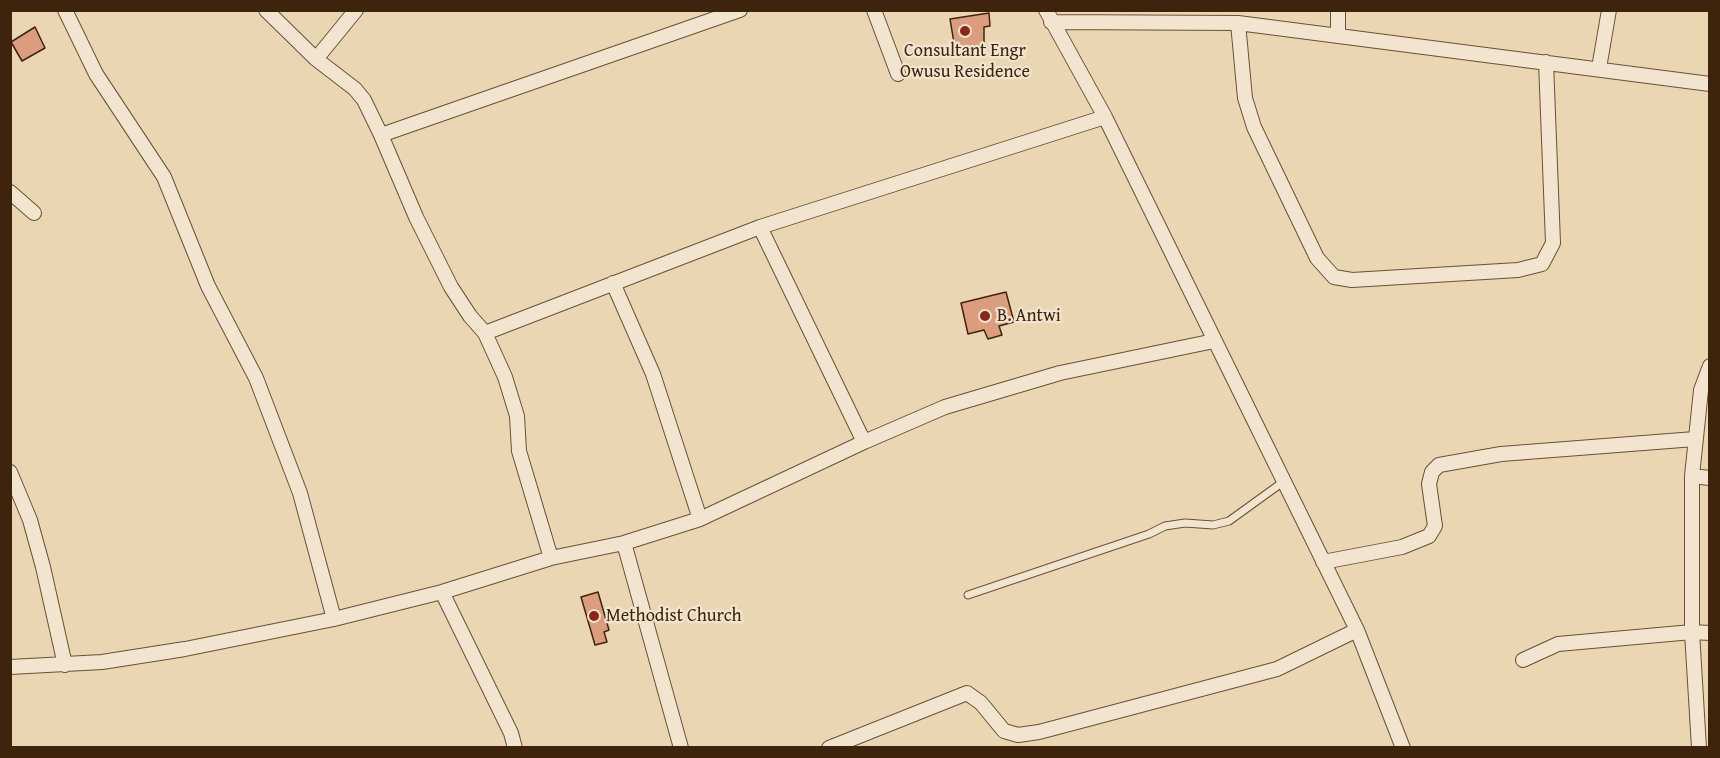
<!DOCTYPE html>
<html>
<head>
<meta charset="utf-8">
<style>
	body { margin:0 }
	#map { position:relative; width:1720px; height:758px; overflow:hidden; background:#ebd6b3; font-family:"Gentium Book Plus",serif }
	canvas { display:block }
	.frame { position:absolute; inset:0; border:12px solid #3f240d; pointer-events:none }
</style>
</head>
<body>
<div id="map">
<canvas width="1720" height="758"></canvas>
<div class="frame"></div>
</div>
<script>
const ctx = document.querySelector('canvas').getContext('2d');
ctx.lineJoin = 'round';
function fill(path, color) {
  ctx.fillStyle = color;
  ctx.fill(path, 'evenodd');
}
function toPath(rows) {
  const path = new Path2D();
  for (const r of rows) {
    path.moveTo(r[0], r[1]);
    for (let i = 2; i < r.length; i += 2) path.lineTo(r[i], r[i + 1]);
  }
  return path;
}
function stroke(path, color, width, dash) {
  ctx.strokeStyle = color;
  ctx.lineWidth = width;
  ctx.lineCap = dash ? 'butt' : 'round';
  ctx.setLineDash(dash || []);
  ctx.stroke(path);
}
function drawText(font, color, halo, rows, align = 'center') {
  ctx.font = font + ' "Gentium Book Plus",serif';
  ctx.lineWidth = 4.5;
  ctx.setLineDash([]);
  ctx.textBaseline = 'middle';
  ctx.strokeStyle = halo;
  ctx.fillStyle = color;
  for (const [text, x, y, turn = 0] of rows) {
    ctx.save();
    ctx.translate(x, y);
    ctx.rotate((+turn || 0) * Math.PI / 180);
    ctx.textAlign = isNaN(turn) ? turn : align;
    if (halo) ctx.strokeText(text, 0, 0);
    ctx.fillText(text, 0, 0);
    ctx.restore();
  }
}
const building = toPath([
	[989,13,990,26,984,27,984,45,955,49,950,19,989,13],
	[35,27,45,48,22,61,11,42,35,27],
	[1006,292,1014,322,999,326,1002,335,988,339,984,330,968,334,961,303,1006,292],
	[598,592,609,630,604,632,607,642,595,645,581,597,598,592]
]);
fill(building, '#dc9d7e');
stroke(building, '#3f240d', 1.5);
const lane = toPath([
	[968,595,1149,534,1165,526,1185,523,1213,525,1229,521,1283,482]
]);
const street = toPath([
	[65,10,96,74,164,177,208,286,256,378,300,493,334,619],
	[266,10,316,59,355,89,364,100,381,135,740,10],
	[874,10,898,74],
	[1046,10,1105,117,1357,630,1403,748],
	[1051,22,1238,23,1710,84],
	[1238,23,1245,98,1254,127,1317,258,1334,277,1352,280,1518,270,1542,264,1553,243,1546,62],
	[1338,36,1338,10],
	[316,59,356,10],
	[1599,68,1609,10],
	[381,135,416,217,451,287,470,316,485,333,505,377,517,416,519,451,551,558],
	[10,192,34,213],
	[760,227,864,442],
	[613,283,653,374,700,519],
	[485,333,760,227,1105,117],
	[10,472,30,520,43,567,65,665],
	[1692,476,1710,478],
	[624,543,681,748],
	[1323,562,1402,547,1429,536,1435,526,1429,484,1432,472,1439,465,1501,454,1695,439],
	[442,592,511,733,515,748],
	[1523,660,1558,644,1692,632,1710,633],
	[10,667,102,662,185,649,334,619,442,592,551,558,624,543,700,519,864,442,945,407,1060,373,1214,341],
	[829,748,967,693,981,703,1004,731,1018,735,1039,732,1277,669,1357,630],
	[1699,748,1692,632,1692,476,1701,390,1710,366]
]);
stroke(lane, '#6a5036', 9);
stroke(street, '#6a5036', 16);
stroke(lane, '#f2e4ce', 7);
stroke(street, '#f2e4ce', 14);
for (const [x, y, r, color] of [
	[965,31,6,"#8f2418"],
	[985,316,6,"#8f2418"],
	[594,616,6,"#8f2418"]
]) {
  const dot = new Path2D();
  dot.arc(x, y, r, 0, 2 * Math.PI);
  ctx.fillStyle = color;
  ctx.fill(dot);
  stroke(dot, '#f2e4ce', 2);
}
drawText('18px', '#3f240d', '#f2e4ce', [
	["Consultant Engr",965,51,"center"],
	["Owusu Residence",965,72,"center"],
	["B. Antwi",997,316],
	["Methodist Church",606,616]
], 'left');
</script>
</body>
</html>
